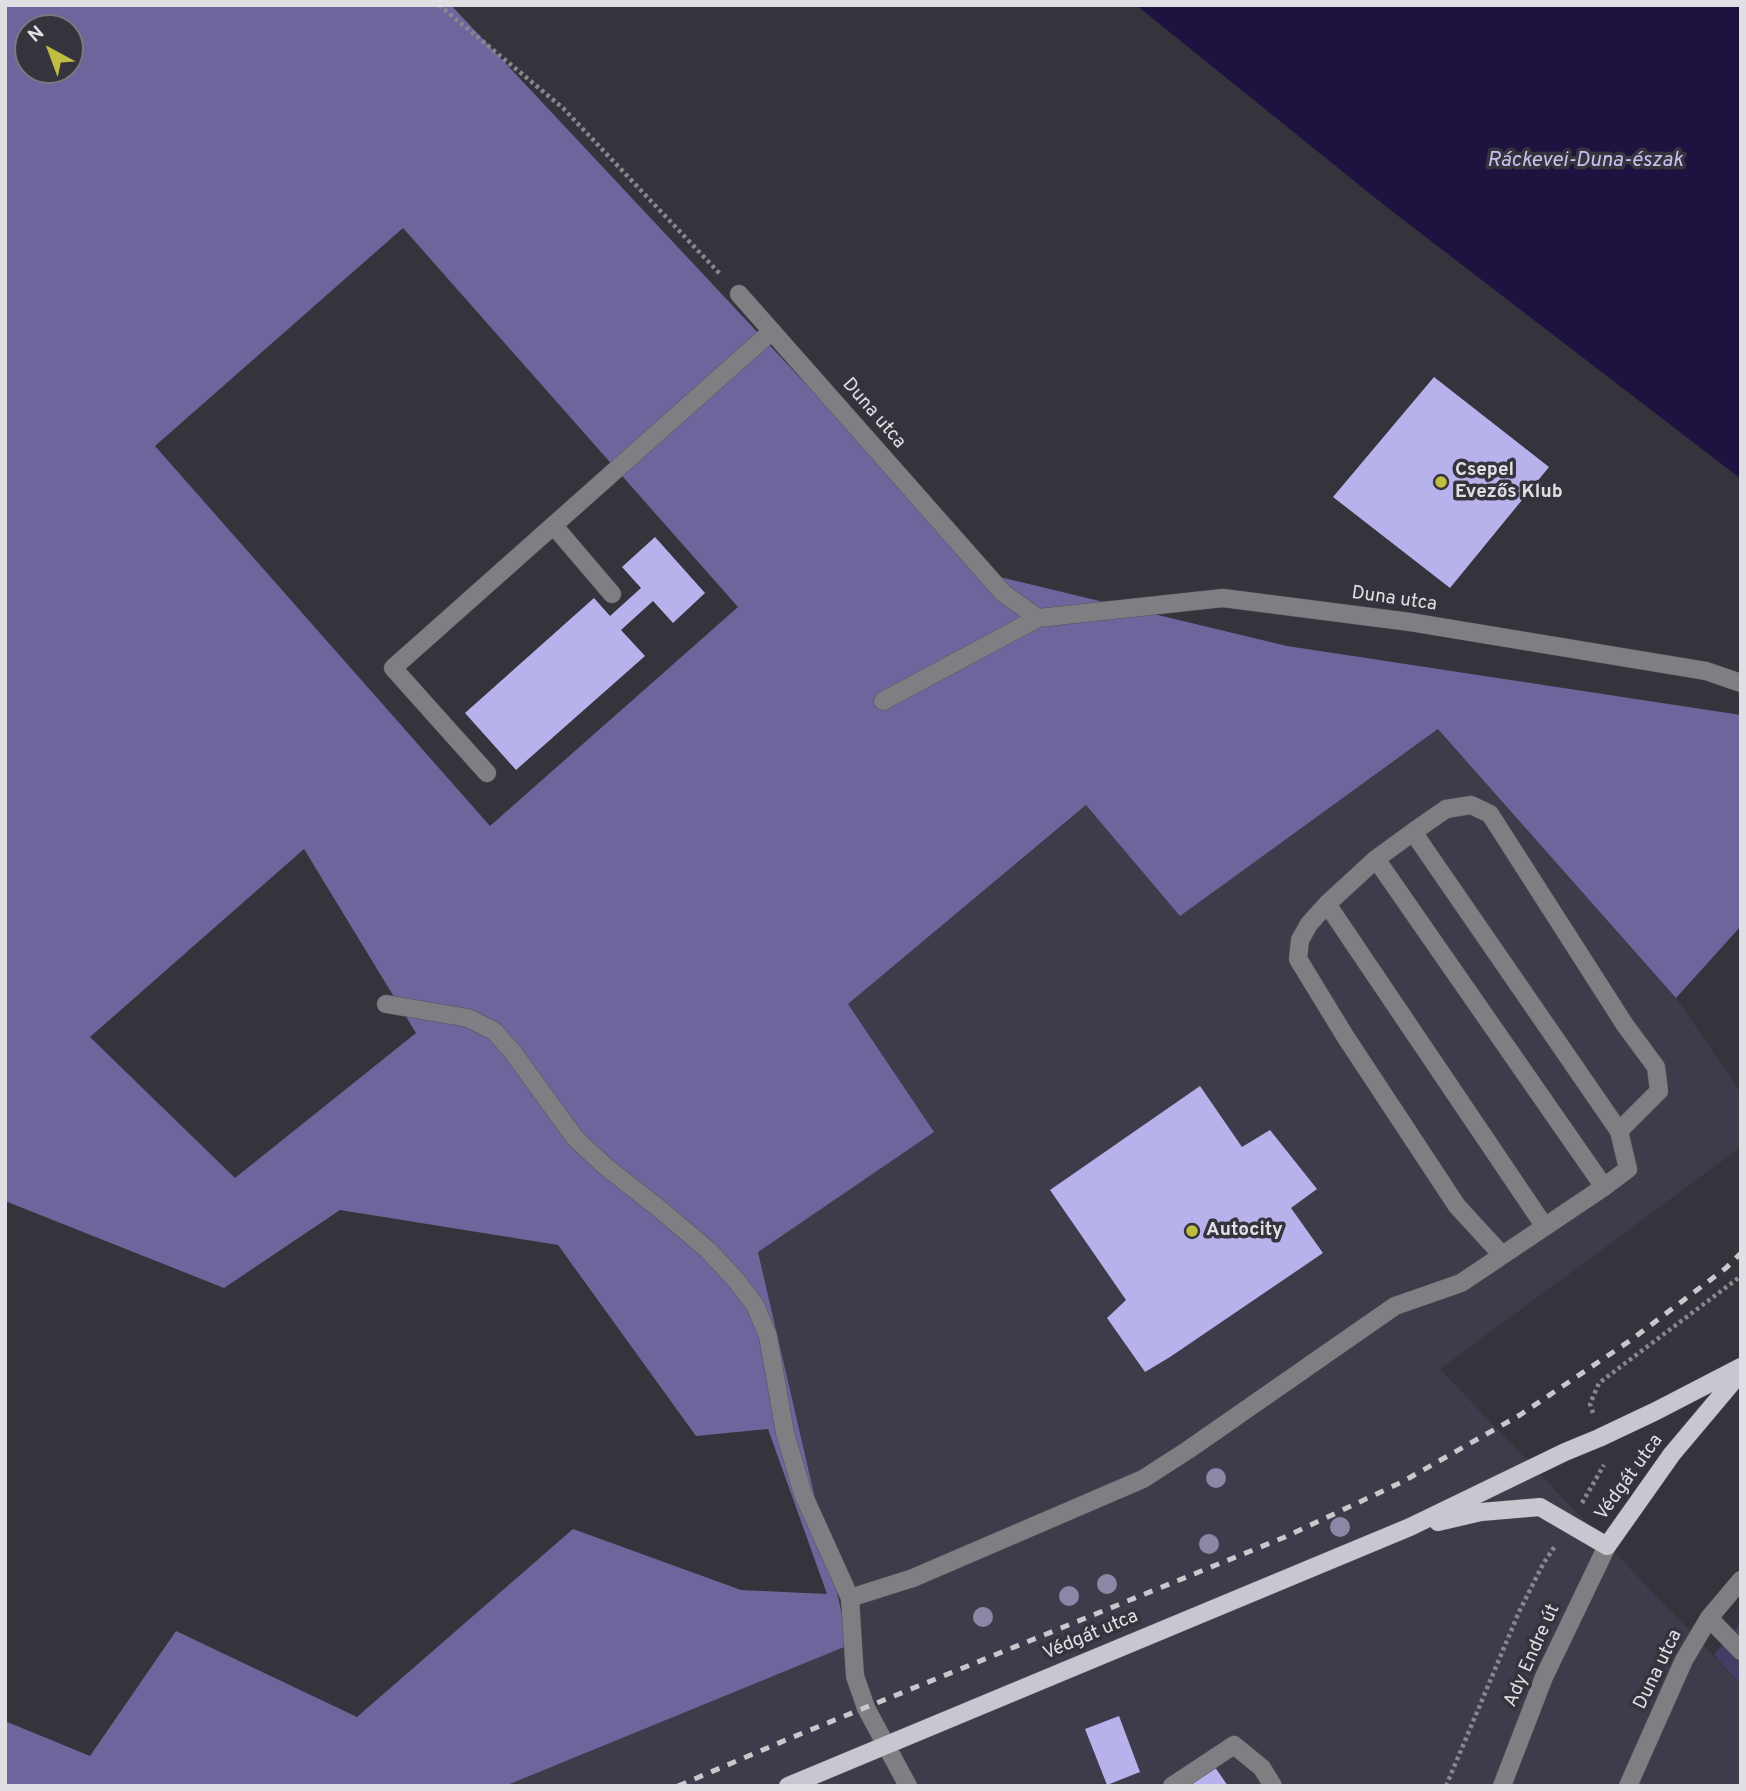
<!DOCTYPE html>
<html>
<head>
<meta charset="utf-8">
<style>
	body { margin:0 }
	#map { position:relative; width:1746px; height:1791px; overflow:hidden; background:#35343c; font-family:Overpass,sans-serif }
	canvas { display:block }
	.frame { position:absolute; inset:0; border:7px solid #e0dfe4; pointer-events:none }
	.north { position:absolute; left:14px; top:14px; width:70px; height:70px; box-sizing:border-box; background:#35343c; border:2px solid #79787f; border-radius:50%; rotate:319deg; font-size:19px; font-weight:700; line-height:28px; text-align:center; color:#e0dfe4 }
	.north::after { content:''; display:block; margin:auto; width:24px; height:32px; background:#bfbe42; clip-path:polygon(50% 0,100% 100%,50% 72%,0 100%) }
</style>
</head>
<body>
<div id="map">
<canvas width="1746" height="1791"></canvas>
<div class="frame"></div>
<div class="north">N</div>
</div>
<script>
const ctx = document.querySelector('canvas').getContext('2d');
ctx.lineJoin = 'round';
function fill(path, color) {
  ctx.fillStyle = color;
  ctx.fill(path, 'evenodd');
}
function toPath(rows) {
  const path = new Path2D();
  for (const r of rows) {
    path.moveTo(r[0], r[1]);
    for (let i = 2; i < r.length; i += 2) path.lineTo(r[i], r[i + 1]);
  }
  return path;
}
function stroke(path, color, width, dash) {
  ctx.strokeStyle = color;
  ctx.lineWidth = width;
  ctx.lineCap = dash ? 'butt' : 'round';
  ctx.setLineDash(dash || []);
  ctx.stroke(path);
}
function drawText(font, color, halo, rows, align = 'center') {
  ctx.font = font + ' Overpass,sans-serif';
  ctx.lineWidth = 7;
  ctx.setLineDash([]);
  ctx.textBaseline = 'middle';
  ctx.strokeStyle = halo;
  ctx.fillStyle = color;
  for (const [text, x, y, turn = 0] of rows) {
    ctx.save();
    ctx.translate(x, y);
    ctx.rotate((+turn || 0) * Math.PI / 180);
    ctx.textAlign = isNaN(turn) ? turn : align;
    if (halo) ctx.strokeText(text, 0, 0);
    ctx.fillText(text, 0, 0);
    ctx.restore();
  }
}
fill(toPath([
	[1439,729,1676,998,1741,1092,1741,1147,1440,1369,1741,1685,1741,1786,505,1786,849,1645,758,1251,934,1132,848,1004,1087,805,1180,915]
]), '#3e3c4a');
fill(toPath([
	[1741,1623,1741,1685,1714,1655]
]), '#433e63');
fill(toPath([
	[5,5,451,5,983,573,1287,646,1741,715,1741,926,1676,998,1438,729,1180,916,1086,805,848,1004,934,1132,758,1252,849,1645,505,1786,5,1786,5,1721,90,1756,176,1631,357,1717,573,1529,741,1590,827,1594,768,1429,696,1436,558,1245,340,1210,224,1288,5,1201],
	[28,28,70,28,70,70,28,70],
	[403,228,738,607,490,826,155,446],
	[304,849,416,1033,235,1178,90,1037]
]), '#6d669d');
fill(toPath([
	[1136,5,1741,5,1741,479,1384,205]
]), '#1e1241');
fill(toPath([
	[1434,377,1549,467,1450,588,1333,497],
	[655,537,705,593,673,623,653,601,621,630,645,656,516,770,465,713,594,598,610,616,641,588,622,567],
	[1200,1086,1242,1147,1270,1130,1317,1189,1291,1208,1323,1253,1170,1357,1145,1372,1107,1318,1126,1300,1050,1190],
	[1119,1716,1140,1772,1107,1785,1085,1729],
	[1210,1760,1228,1786,1174,1786]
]), '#b7b1ec');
const minor = toPath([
	[739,294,1003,593,1038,618],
	[554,526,612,594],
	[883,701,1038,618,1223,598,1410,622,1706,671,1741,683],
	[487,773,393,668,772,331],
	[1413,832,1376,859,1327,904,1309,924,1300,940,1298,959,1345,1036,1457,1206,1502,1255],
	[1376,859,1604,1187],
	[1327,904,1545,1227],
	[386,1004,468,1018,494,1031,512,1051,575,1138,606,1167,656,1206,708,1250,735,1279,755,1305,768,1336,785,1433,803,1494,850,1598],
	[1709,1618,1741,1651],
	[908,1786,866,1708,855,1676,850,1598,913,1578,1143,1479,1188,1450,1395,1306,1461,1283,1604,1187,1628,1169,1619,1131,1659,1091,1656,1067,1625,1025,1490,814,1471,805,1446,809,1413,832,1619,1131],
	[1172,1786,1234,1745,1262,1768,1273,1786],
	[1502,1786,1544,1677,1607,1546],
	[1628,1786,1684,1660,1709,1618,1741,1580]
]);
const major = toPath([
	[1438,1522,1481,1512,1540,1507,1607,1546,1672,1454,1741,1372],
	[788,1786,1410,1527,1565,1452,1599,1438,1656,1411,1741,1367]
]);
stroke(minor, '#54535a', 19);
stroke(major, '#54535a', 19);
stroke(toPath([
	[439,5,563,108,721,275],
	[1593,1413,1590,1404,1599,1383,1741,1276],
	[1582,1503,1604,1465],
	[1446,1786,1519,1612,1543,1564,1555,1546]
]), '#88878e', 4.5, [3.5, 3.5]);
stroke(minor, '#7f7f83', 18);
stroke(major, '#c8c7cf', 18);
stroke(toPath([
	[678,1786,793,1737,1285,1537,1402,1482,1520,1415,1631,1340,1726,1268,1741,1253]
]), '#c9c8cd', 5, [9, 9]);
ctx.fillStyle = '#8b88a7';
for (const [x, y] of [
	[1216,1478],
	[1340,1527],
	[1209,1544],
	[1107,1584],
	[1069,1596],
	[983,1617]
]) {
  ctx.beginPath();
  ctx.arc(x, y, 10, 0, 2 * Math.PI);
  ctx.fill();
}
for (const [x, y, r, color] of [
	[1441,482,7,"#bfbe42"],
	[1192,1231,7,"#bfbe42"]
]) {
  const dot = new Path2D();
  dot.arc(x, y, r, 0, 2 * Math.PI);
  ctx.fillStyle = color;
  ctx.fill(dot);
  stroke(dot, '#35343c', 2.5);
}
drawText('19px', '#e0dfe4', '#35343c', [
	["Duna utca",873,414,49],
	["Duna utca",1394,600,8],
	["Védgát utca",1630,1478,-54],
	["Védgát utca",1091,1636,-23],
	["Ady Endre út",1533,1656,-66],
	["Duna utca",1659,1670,-64]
]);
drawText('bold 19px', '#e0dfe4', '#35343c', [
	["Csepel",1455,471],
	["Evezős Klub",1455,493],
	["Autocity",1206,1231]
], 'left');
drawText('italic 21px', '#c6c1f2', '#35343c', [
	["Ráckevei-Duna-észak",1585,162]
]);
</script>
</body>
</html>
